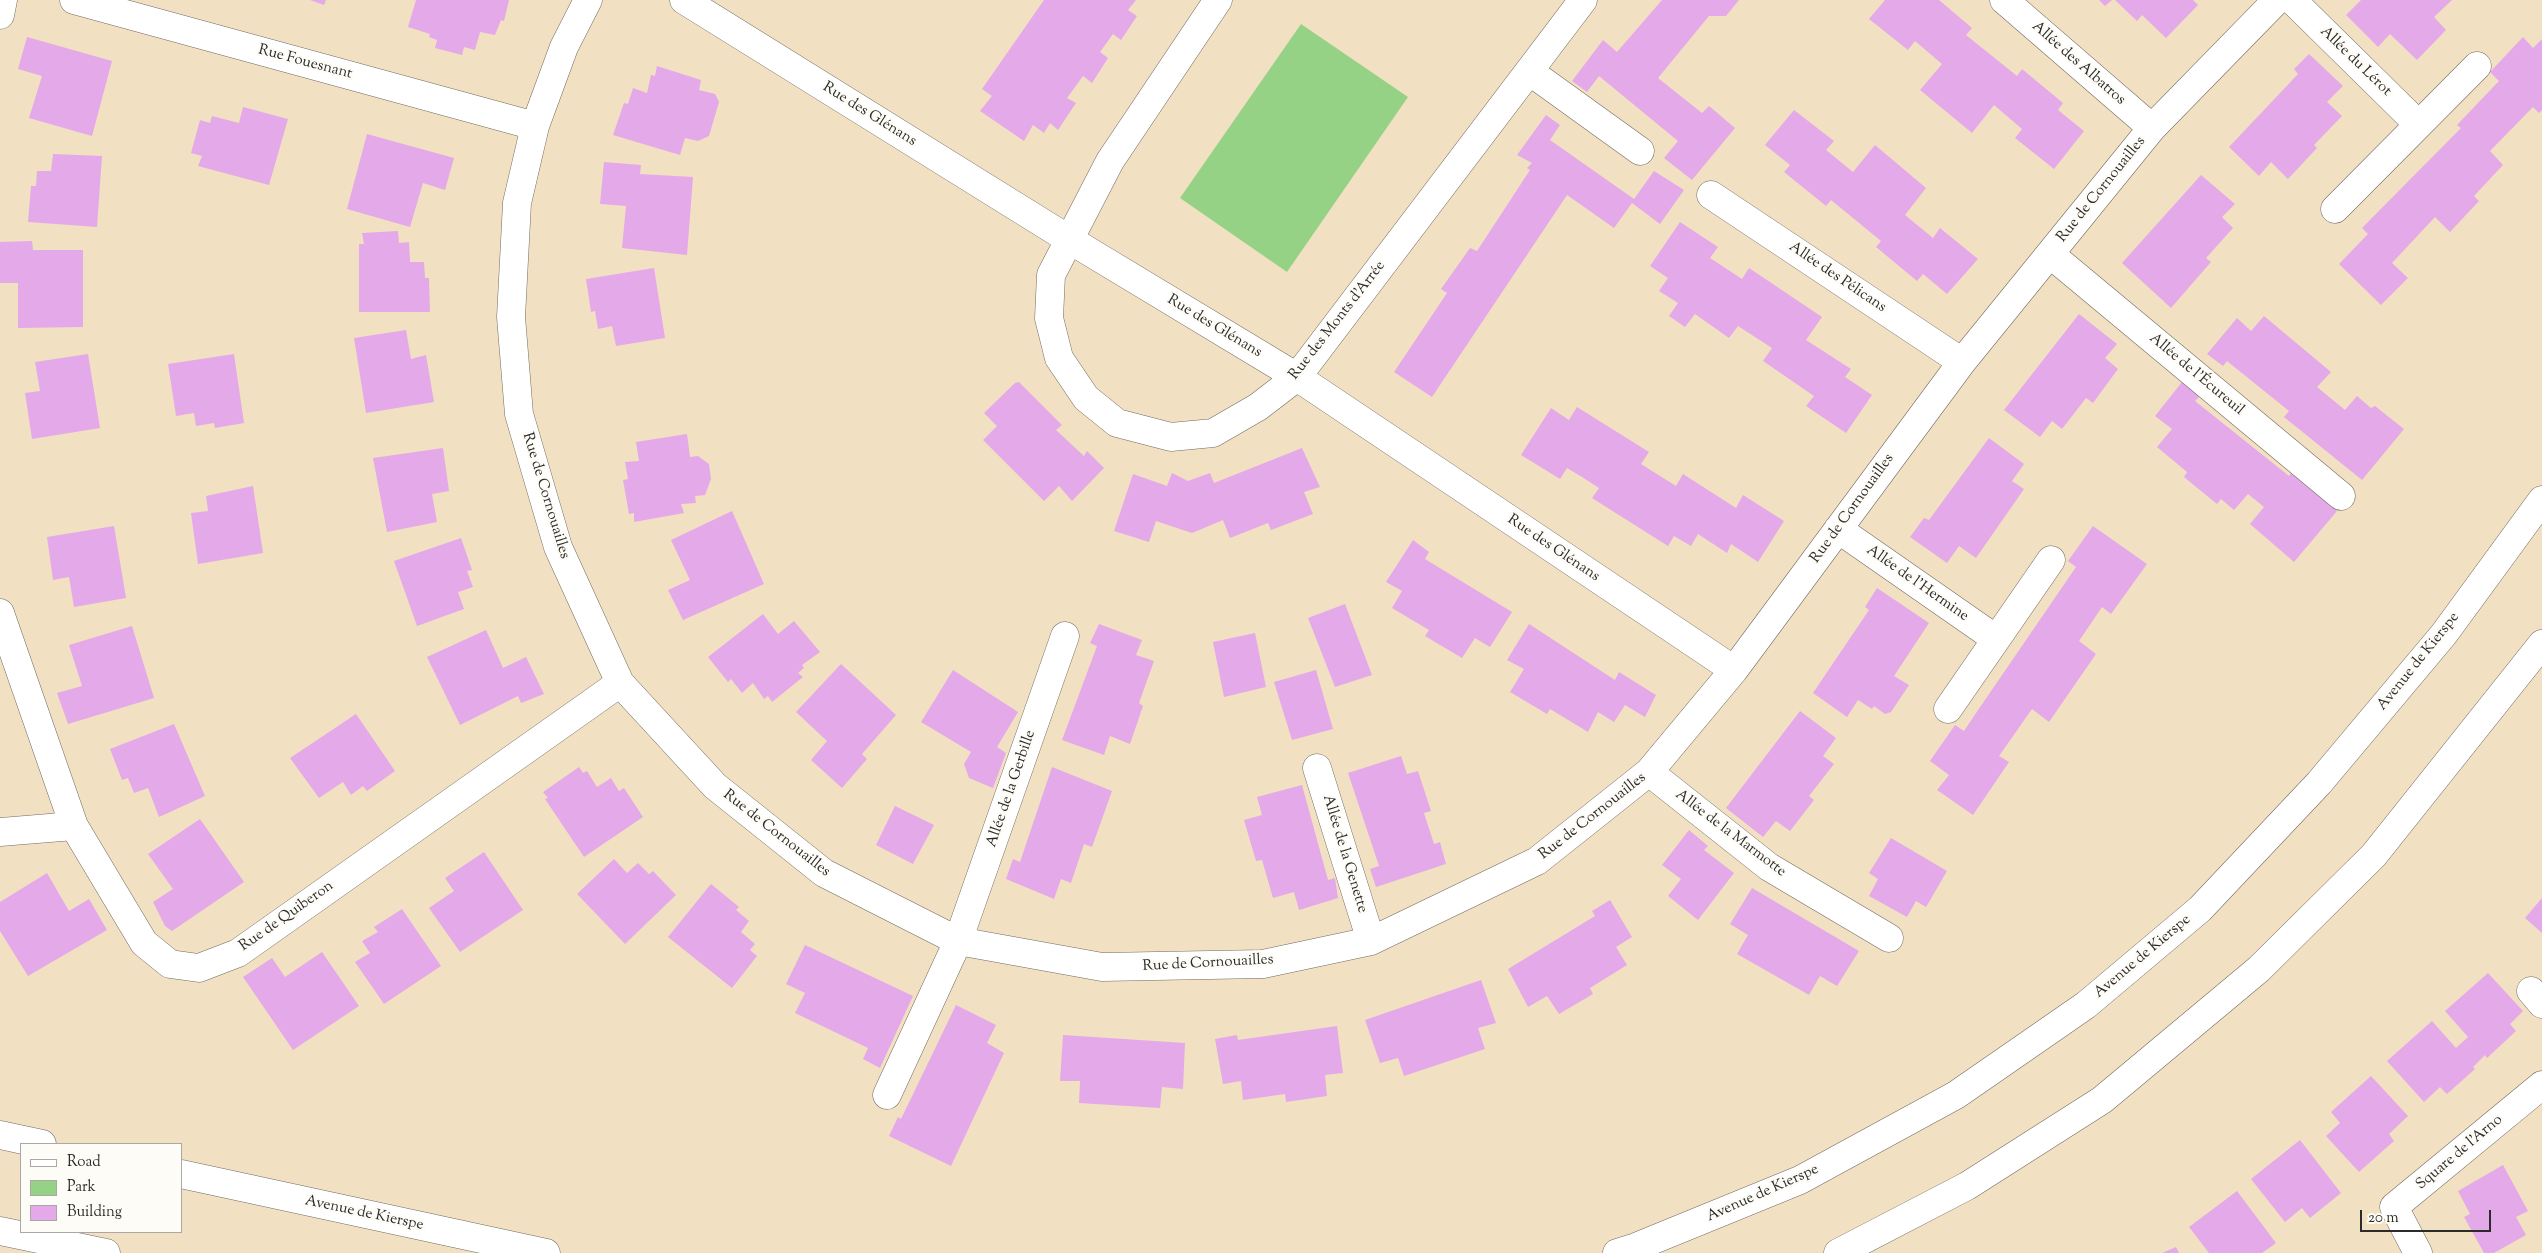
<!DOCTYPE html>
<html>
<head>
<meta charset="utf-8">
<style>
	body { margin:0 }
	#map { position:relative; width:2542px; height:1253px; overflow:hidden; background:#f2e0c2; font-family:"Sorts Mill Goudy",serif }
	canvas { display:block }
	.legend { position:absolute; left:20px; top:1143px; width:162px; height:90px; box-sizing:border-box; background:#fdfcf7; border:1px solid #a9a8a5; margin:0; padding:6px 9px; list-style:none; font-size:15px; color:#2b2b2b }
	.legend li { display:flex; align-items:center; gap:10px; height:25px }
	.legend b { width:25px; border:1px solid #a9a8a5 }
	.scale { position:absolute; left:2360px; top:1210px; width:131px; height:22px; box-sizing:border-box; border:2px solid #2b2b2b; border-top:0; padding-left:6px; font-size:15px; line-height:18px; white-space:nowrap; color:#2b2b2b; -webkit-text-stroke:4px #fdfcf7; paint-order:stroke }
</style>
</head>
<body>
<div id="map">
<canvas width="2542" height="1253"></canvas>
<ul class="legend">
<li><b style="height:6px;background:#fff"></b>Road</li>
<li><b style="height:14px;background:#96d286"></b>Park</li>
<li><b style="height:14px;background:#e4a9e9"></b>Building</li>
</ul>
<div class="scale">20 m</div>
</div>
<script>
const ctx = document.querySelector('canvas').getContext('2d');
ctx.lineJoin = 'round';
function fill(path, color) {
  ctx.fillStyle = color;
  ctx.fill(path, 'evenodd');
}
function toPath(rows) {
  const path = new Path2D();
  for (const r of rows) {
    path.moveTo(r[0], r[1]);
    for (let i = 2; i < r.length; i += 2) path.lineTo(r[i], r[i + 1]);
  }
  return path;
}
function stroke(path, color, width, dash) {
  ctx.strokeStyle = color;
  ctx.lineWidth = width;
  ctx.lineCap = dash ? 'butt' : 'round';
  ctx.setLineDash(dash || []);
  ctx.stroke(path);
}
function drawText(font, color, halo, rows, align = 'center') {
  ctx.font = font + ' "Sorts Mill Goudy",serif';
  ctx.lineWidth = 5;
  ctx.setLineDash([]);
  ctx.textBaseline = 'middle';
  ctx.strokeStyle = halo;
  ctx.fillStyle = color;
  for (const [text, x, y, turn = 0] of rows) {
    ctx.save();
    ctx.translate(x, y);
    ctx.rotate((+turn || 0) * Math.PI / 180);
    ctx.textAlign = isNaN(turn) ? turn : align;
    if (halo) ctx.strokeText(text, 0, 0);
    ctx.fillText(text, 0, 0);
    ctx.restore();
  }
}
fill(toPath([
	[1301,24,1408,97,1287,272,1180,198]
]), '#96d286');
fill(toPath([
	[310,0,326,0,324,5],
	[416,0,509,0,504,21,501,20,495,35,480,32,475,50,464,47,462,55,435,48,437,40,429,37,430,34,408,27],
	[1044,0,1136,0,1128,10,1137,16,1121,40,1113,34,1100,52,1108,58,1092,83,1083,76,1067,98,1076,103,1058,130,1050,123,1044,133,1033,125,1024,141,980,111,992,96,982,89],
	[1662,0,1739,0,1726,16,1709,16,1658,78,1702,113,1709,106,1735,128,1692,180,1664,158,1678,141,1599,76,1587,92,1572,81,1603,40,1617,52],
	[1885,0,1939,0,1972,28,1966,35,2017,76,2022,69,2063,103,2058,110,2084,131,2054,169,2015,138,2022,129,1994,105,1972,133,1920,90,1942,64,1915,41,1908,50,1869,19],
	[2099,0,2112,0,2105,6],
	[2115,0,2193,0,2198,5,2166,38,2142,15,2137,21],
	[2361,0,2452,0,2434,17,2446,30,2417,60,2390,34,2378,47,2346,15],
	[27,37,112,61,92,136,29,118,42,76,18,69],
	[2523,37,2533,48,2542,39,2542,110,2539,113,2533,107,2490,151,2503,165,2474,196,2479,201,2450,232,2435,217,2392,263,2408,278,2381,305,2339,264,2368,234,2362,228,2461,128,2457,125,2499,81,2490,72],
	[2309,54,2343,86,2327,102,2342,116,2314,145,2317,148,2288,179,2271,162,2259,176,2229,147,2298,74,2294,69],
	[657,66,701,80,699,90,715,94,719,102,709,136,698,141,685,138,680,155,613,135,624,103,628,104,633,88,647,93,651,75,655,76],
	[243,107,288,119,269,185,198,166,202,156,191,153,200,120,210,123,212,116,239,123],
	[1794,110,1834,141,1826,150,1853,172,1875,145,1926,188,1905,215,1933,238,1940,228,1978,259,1947,294,1923,274,1917,281,1876,247,1881,241,1831,200,1826,206,1784,172,1790,165,1765,145],
	[1546,115,1560,125,1550,140,1634,199,1654,171,1684,190,1660,224,1632,203,1614,228,1567,195,1432,397,1394,372,1447,293,1441,289,1470,248,1477,251,1530,170,1527,168,1532,163,1517,155],
	[367,134,454,158,445,190,423,183,410,227,347,209],
	[53,154,102,156,97,227,28,222,31,186,36,186,37,171,51,171],
	[604,162,641,165,640,174,693,177,687,255,622,248,626,206,600,204],
	[2201,175,2235,204,2222,217,2233,228,2206,258,2211,262,2171,308,2122,263],
	[1680,222,1718,247,1710,258,1742,279,1749,268,1822,317,1806,340,1851,369,1845,377,1872,395,1846,433,1806,406,1814,396,1763,361,1772,348,1738,326,1729,338,1695,314,1685,327,1669,316,1678,303,1659,291,1668,278,1650,266],
	[398,231,399,243,409,242,410,262,424,262,425,278,429,278,430,312,359,312,359,244,364,244,362,233],
	[32,241,33,250,83,250,83,327,18,328,18,283,0,283,0,242],
	[654,268,665,338,616,346,612,326,598,329,595,311,591,312,586,279],
	[2079,314,2117,344,2105,358,2118,369,2093,403,2086,398,2062,429,2052,421,2040,437,2004,410],
	[2264,316,2331,372,2317,387,2345,410,2357,396,2371,408,2375,406,2404,429,2362,480,2284,417,2289,411,2227,361,2223,366,2207,354,2237,318,2251,331],
	[406,330,411,359,426,355,434,402,366,413,354,338],
	[88,354,100,428,32,439,25,393,40,391,35,362],
	[234,354,244,423,215,428,214,423,196,426,194,413,176,416,168,364],
	[1019,382,1062,425,1056,430,1084,456,1087,451,1104,468,1072,501,1059,486,1044,501,983,440,997,426,984,413,1015,383],
	[2182,382,2200,396,2195,401,2289,476,2291,473,2337,511,2294,562,2250,524,2264,507,2248,494,2234,510,2221,499,2217,504,2184,477,2187,472,2157,447,2172,429,2155,416],
	[1577,407,1649,452,1641,464,1676,486,1683,474,1736,508,1743,495,1784,521,1758,562,1731,544,1727,553,1698,534,1691,546,1674,536,1668,546,1592,498,1599,488,1582,477,1567,468,1560,479,1521,455,1551,408,1569,420],
	[687,434,690,457,698,456,709,464,711,479,705,495,695,496,696,503,681,504,684,513,634,522,634,513,629,514,623,480,628,479,625,462,639,461,636,442],
	[1989,438,2024,464,2012,481,2024,489,1976,558,1959,546,1947,563,1910,537,1924,518,1929,520],
	[443,448,449,491,432,494,437,522,387,532,373,458],
	[1302,448,1320,487,1304,492,1313,514,1271,530,1268,523,1230,538,1223,520,1192,533,1156,521,1149,542,1114,531,1133,474,1167,486,1172,473,1188,481,1210,473,1214,483],
	[253,486,263,553,198,564,191,513,208,511,206,496],
	[732,511,764,584,683,620,668,590,690,580,671,540],
	[114,526,126,598,74,607,69,577,53,580,47,537],
	[2093,526,2147,564,2111,614,2102,607,2079,641,2096,654,2049,722,2032,709,1999,756,2009,762,1973,815,1937,790,1949,775,1930,761,1955,725,1964,731,1974,716,2076,567,2068,561],
	[461,538,472,570,467,571,473,587,458,592,464,609,417,626,394,561],
	[1413,540,1429,552,1425,559,1512,612,1490,647,1475,638,1462,658,1425,636,1429,630,1392,608,1402,591,1386,582],
	[1877,588,1929,623,1894,676,1909,685,1891,712,1885,714,1874,706,1872,709,1858,700,1847,717,1813,693,1869,610,1865,607],
	[1345,604,1372,675,1335,687,1308,618],
	[763,614,778,634,794,621,820,652,802,665,804,668,798,673,803,677,772,702,768,696,764,699,753,683,742,693,731,679,728,682,708,657],
	[1099,624,1142,640,1136,655,1154,661,1139,703,1143,706,1130,744,1110,736,1104,755,1062,740,1097,646,1090,643],
	[1529,624,1615,680,1619,672,1656,695,1645,717,1625,705,1614,722,1598,712,1588,732,1550,709,1547,714,1510,692,1524,669,1507,660],
	[132,626,154,698,68,724,57,693,82,686,69,645],
	[486,630,503,668,526,657,544,694,521,703,518,696,460,725,427,657],
	[1255,633,1266,687,1224,697,1213,642],
	[841,664,896,715,862,754,867,759,842,788,811,760,827,741,796,712],
	[953,670,1018,712,997,747,1006,753,993,788,969,778,964,764,971,752,921,722],
	[1316,670,1333,729,1292,740,1274,682],
	[1800,711,1836,738,1823,756,1834,764,1809,796,1814,800,1790,831,1776,821,1763,837,1726,808],
	[356,714,395,771,367,791,363,786,351,795,343,782,319,798,290,758],
	[174,724,205,796,159,817,148,788,134,793,128,778,122,780,110,749],
	[1401,756,1407,774,1418,771,1431,811,1424,813,1434,844,1440,842,1446,864,1376,887,1370,869,1379,866,1348,773],
	[579,767,583,773,587,771,597,787,611,778,619,791,624,788,643,817,584,857,545,799,548,798,543,792],
	[1052,767,1112,791,1092,847,1084,844,1071,883,1061,879,1054,899,1006,879,1013,859,1020,862],
	[1302,785,1328,880,1335,878,1338,898,1299,910,1294,892,1273,898,1262,860,1256,861,1244,820,1262,815,1257,797],
	[895,806,934,825,913,864,876,845],
	[200,819,244,882,172,931,165,926,153,902,173,889,148,854],
	[1689,830,1708,846,1704,850,1734,873,1698,920,1668,896,1681,879,1662,865],
	[1891,838,1947,871,1926,907,1916,901,1907,917,1869,896,1878,879,1869,873],
	[484,852,523,910,460,952,429,908,454,891,445,878],
	[614,859,627,873,638,863,649,874,653,871,676,895,625,944,577,894],
	[47,873,69,911,89,899,107,930,28,976,0,931,0,902],
	[711,884,739,907,736,910,749,921,741,932,755,944,750,950,757,956,732,988,668,937],
	[1752,888,1859,951,1837,986,1820,976,1809,995,1737,954,1748,935,1730,924],
	[2542,898,2542,933,2525,918],
	[1610,900,1632,937,1616,947,1627,965,1590,988,1593,994,1559,1014,1547,996,1528,1007,1508,969,1595,916,1592,911],
	[402,909,441,966,384,1004,355,962,370,953,362,941,378,932,374,927],
	[805,945,913,996,880,1068,863,1059,868,1048,795,1013,805,993,786,984],
	[322,952,359,1006,293,1050,243,977,272,958,285,977],
	[2488,973,2523,1011,2510,1024,2516,1031,2487,1058,2485,1055,2473,1067,2475,1069,2447,1094,2440,1087,2424,1102,2387,1061,2432,1021,2456,1048,2468,1037,2445,1011],
	[1481,980,1496,1023,1478,1028,1485,1049,1404,1076,1398,1058,1380,1063,1365,1020],
	[956,1005,996,1025,987,1043,1004,1053,951,1166,889,1136,898,1117,901,1119],
	[1337,1026,1343,1073,1325,1075,1327,1096,1286,1102,1285,1094,1243,1100,1241,1081,1223,1084,1215,1039,1237,1035,1238,1040],
	[1063,1035,1185,1043,1183,1089,1162,1087,1160,1108,1079,1103,1080,1081,1060,1081],
	[2371,1076,2408,1116,2389,1134,2394,1141,2359,1172,2326,1136,2340,1123,2331,1112],
	[2300,1140,2341,1193,2310,1218,2302,1208,2285,1222,2251,1179],
	[2503,1165,2528,1211,2516,1217,2526,1235,2494,1253,2484,1253,2464,1217,2470,1214,2458,1191],
	[2237,1191,2276,1243,2262,1253,2209,1253,2189,1227],
	[2176,1247,2179,1253,2162,1253]
]), '#e4a9e9');
const minor = toPath([
	[74,0,535,126],
	[588,0,564,47,535,126,517,203,511,317,519,414,558,547,620,683,715,786,824,873,958,941,1102,967,1263,964,1371,941,1537,861,1649,772,1734,670,1962,362,2152,128,2277,0],
	[684,0,1070,240,1297,377,1734,670],
	[1218,0,1110,161,1051,275,1049,318,1059,358,1086,398,1117,423,1171,437,1213,433,1258,407,1297,377,1583,0],
	[2004,0,2152,128],
	[2292,0,2418,124],
	[0,15,3,0],
	[1529,71,1640,151],
	[1711,195,1962,362],
	[2335,209,2477,66],
	[2050,254,2341,496],
	[1838,529,1996,639],
	[0,613,74,826,144,943,170,964,199,968,238,953,620,683],
	[1948,709,2051,560],
	[1317,768,1371,941],
	[1649,772,1769,867,1889,938],
	[0,832,74,826],
	[2531,991,2542,1004],
	[887,1095,958,941,1065,636],
	[2418,1253,2394,1207,2542,1085]
]);
const major = toPath([
	[0,1135,42,1144],
	[181,1174,546,1253],
	[0,1231,106,1253],
	[1617,1253,1636,1247,1800,1180,1956,1095,2086,1005,2200,909,2319,783,2444,634,2542,500],
	[1838,1253,1967,1186,2102,1100,2259,969,2374,855,2542,644]
]);
stroke(minor, '#716a60', 29);
stroke(major, '#716a60', 29);
stroke(minor, '#fff', 28);
stroke(major, '#fff', 28);
drawText('15px', '#2b2b2b', '#fdfcf7', [
	["Allée du Lérot",2355,62,44],
	["Rue Fouesnant",305,63,15],
	["Allée des Albatros",2078,64,41],
	["Rue des Glénans",869,115,32],
	["Rue de Cornouailles",2102,190,-51],
	["Allée des Pélicans",1837,278,34],
	["Rue des Monts d'Arrée",1338,321,-52],
	["Rue des Glénans",1214,327,31],
	["Allée de l'Écureuil",2196,375,40],
	["Rue de Cornouailles",545,496,73],
	["Rue de Cornouailles",1853,509,-54],
	["Rue des Glénans",1553,549,34],
	["Allée de l'Hermine",1917,584,35],
	["Avenue de Kierspe",2419,662,-51],
	["Allée de la Gerbille",1012,789,-71],
	["Rue de Cornouailles",1593,817,-38],
	["Rue de Cornouailles",776,834,38],
	["Allée de la Marmotte",1730,834,37],
	["Allée de la Genette",1344,854,73],
	["Rue de Quiberon",287,917,-35],
	["Avenue de Kierspe",2143,957,-40],
	["Rue de Cornouailles",1208,964,-3],
	["Square de l'Arno",2460,1153,-40],
	["Avenue de Kierspe",1763,1194,-24],
	["Avenue de Kierspe",364,1214,12]
]);
</script>
</body>
</html>
